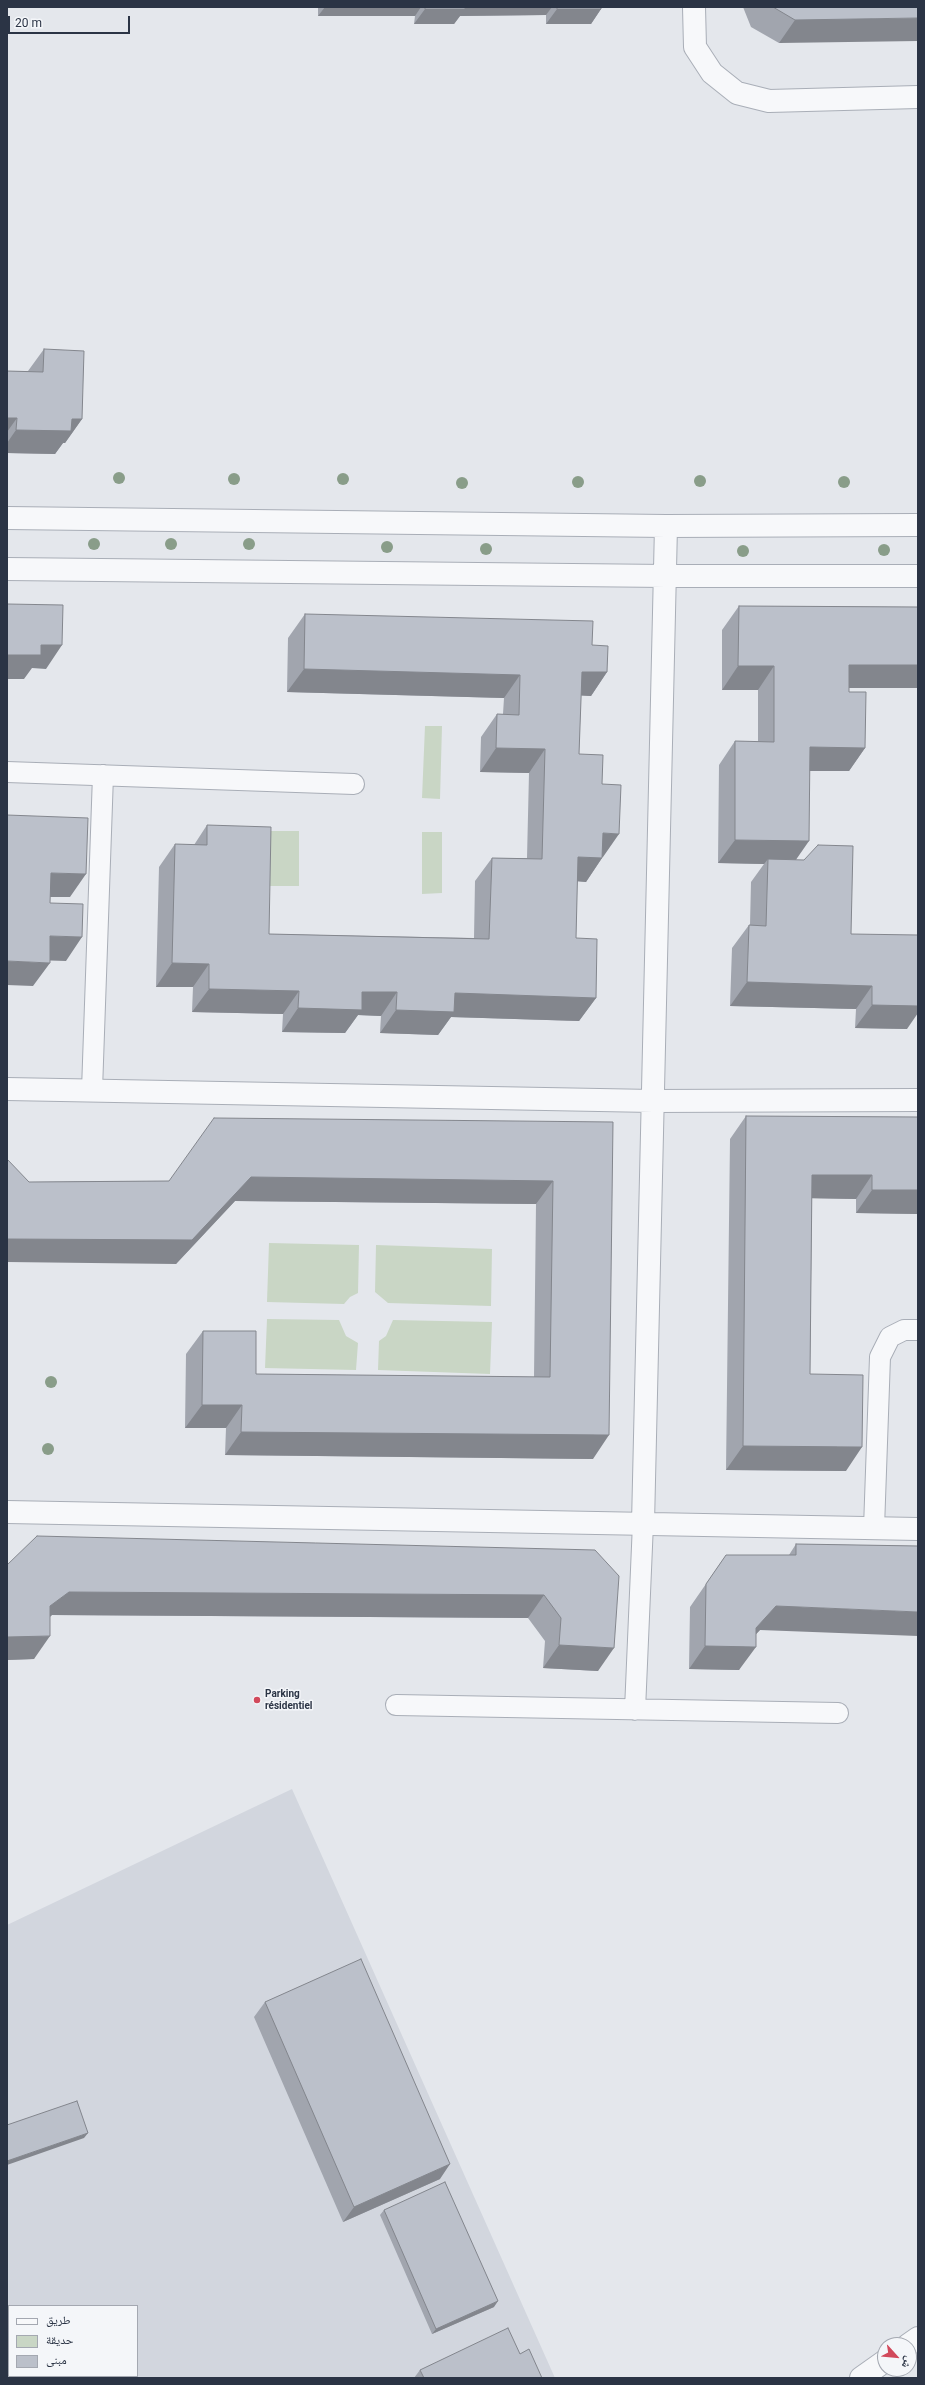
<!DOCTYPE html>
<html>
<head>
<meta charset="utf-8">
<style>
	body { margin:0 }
	#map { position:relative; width:925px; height:2385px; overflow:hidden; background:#e4e7ec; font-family:Roboto,"Noto Naskh Arabic",sans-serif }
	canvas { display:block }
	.frame { position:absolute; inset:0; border:8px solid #2b3445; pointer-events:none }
	.legend { position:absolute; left:8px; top:2305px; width:130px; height:72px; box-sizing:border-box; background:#f4f6f9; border:1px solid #a4a8b1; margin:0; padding:5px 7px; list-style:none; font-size:12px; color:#2b3445 }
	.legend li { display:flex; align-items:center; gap:8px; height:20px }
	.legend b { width:20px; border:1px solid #a4a8b1 }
	.north { position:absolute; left:877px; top:2337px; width:40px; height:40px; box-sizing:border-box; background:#f4f6f9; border:1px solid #a4a8b1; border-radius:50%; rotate:117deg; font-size:11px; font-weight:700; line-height:16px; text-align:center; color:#2b3445 }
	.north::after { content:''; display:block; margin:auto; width:14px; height:18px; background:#d1495b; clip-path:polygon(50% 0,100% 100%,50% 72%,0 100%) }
	.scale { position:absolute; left:8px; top:16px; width:122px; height:18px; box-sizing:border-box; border:2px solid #2b3445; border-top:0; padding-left:5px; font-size:12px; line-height:14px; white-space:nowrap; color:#2b3445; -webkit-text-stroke:3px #f4f6f9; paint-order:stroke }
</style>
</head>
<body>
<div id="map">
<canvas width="925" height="2385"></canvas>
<div class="frame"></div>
<ul class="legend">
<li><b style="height:5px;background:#f7f8fa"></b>طريق</li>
<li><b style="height:11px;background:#c9d6c5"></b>حديقة</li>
<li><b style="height:11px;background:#bbc0ca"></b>مبنى</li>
</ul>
<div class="north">ش</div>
<div class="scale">20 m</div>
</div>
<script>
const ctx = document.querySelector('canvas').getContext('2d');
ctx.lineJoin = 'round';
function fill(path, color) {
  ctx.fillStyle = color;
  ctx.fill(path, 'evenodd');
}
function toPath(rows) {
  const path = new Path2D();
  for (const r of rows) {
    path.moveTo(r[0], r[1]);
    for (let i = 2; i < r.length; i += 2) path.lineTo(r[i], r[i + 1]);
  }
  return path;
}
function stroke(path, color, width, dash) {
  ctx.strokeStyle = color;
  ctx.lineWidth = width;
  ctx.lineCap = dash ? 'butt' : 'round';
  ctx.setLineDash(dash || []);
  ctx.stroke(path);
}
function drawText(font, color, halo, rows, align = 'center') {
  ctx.font = font + ' Roboto,sans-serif';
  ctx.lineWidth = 3;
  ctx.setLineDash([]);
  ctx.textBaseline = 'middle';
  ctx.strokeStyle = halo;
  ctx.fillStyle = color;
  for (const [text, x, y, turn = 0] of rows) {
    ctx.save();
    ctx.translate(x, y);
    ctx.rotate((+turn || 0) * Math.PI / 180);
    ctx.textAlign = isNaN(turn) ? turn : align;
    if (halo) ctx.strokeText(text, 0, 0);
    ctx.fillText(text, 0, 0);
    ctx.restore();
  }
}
fill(toPath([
	[292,1789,555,2378,7,2378,7,1925],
	[9,2306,137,2306,137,2376,9,2376]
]), '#d2d6de');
fill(toPath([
	[425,726,442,726,440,799,422,798],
	[267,831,299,831,299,886,267,886],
	[422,832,442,832,442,893,422,894],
	[269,1243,359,1245,358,1293,350,1297,344,1304,267,1302],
	[376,1245,492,1249,491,1306,388,1303,375,1292],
	[267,1319,339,1320,346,1336,358,1343,356,1370,265,1368],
	[393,1320,492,1322,490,1374,378,1370,379,1341,386,1336]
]), '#c9d6c5');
const lane = toPath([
	[7,772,354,784],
	[92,1090,103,775],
	[874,1528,880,1357,890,1337,904,1330,918,1330],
	[396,1705,838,1713],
	[635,1710,643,1523]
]);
const street = toPath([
	[694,7,695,47,712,73,737,93,769,101,918,97],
	[7,518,666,526,918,525],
	[7,569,666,576,918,576],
	[7,1089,653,1101,918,1100],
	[7,1512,918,1529],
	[643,1523,666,526],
	[908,2345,918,2338],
	[861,2378,885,2361]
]);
stroke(lane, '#a9aeb7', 22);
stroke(street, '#a9aeb7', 24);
stroke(lane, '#f7f8fa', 20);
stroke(street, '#f7f8fa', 22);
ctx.fillStyle = '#899d89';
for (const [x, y] of [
	[119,478],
	[234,479],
	[343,479],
	[700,481],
	[578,482],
	[844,482],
	[462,483],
	[94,544],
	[171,544],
	[249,544],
	[387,547],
	[486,549],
	[884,550],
	[743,551],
	[51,1382],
	[48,1449]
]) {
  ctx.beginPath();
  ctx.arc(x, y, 6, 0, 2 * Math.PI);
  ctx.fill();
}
fill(toPath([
	[318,7,601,7,601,9,591,24,546,24,546,15,460,16,454,24,414,24,415,16,318,16],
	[743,7,918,7,779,43,751,27],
	[44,349,82,419,65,443,63,443,55,454,7,453,7,371,28,371],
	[739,606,918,607,918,688,849,688,849,692,865,748,849,771,810,771,796,860,851,934,907,1029,855,1028,856,1009,730,1006,732,948,749,925,750,925,751,882,764,864,718,863,719,765,735,741,758,742,758,690,722,690,722,630],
	[305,614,592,645,607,672,591,696,581,695,579,754,602,784,603,857,602,857,602,858,586,882,577,881,576,938,596,998,579,1021,451,1017,438,1035,380,1033,381,1016,358,1015,345,1033,282,1032,283,1014,192,1012,193,987,156,987,159,867,175,844,194,845,207,825,269,934,474,938,475,881,492,858,527,858,529,773,480,772,481,737,497,714,503,714,504,698,287,692,288,638],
	[746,1116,918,1117,918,1214,856,1213,856,1199,812,1198,810,1374,846,1471,726,1470,730,1139],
	[613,1122,593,1459,225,1455,226,1428,185,1428,186,1354,203,1331,256,1374,534,1377,536,1204,235,1201,176,1264,29,1182,169,1181],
	[796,1544,918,1546,760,1630,756,1634,739,1670,689,1669,690,1607,726,1555,789,1555],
	[7,1565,619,1576,598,1671,543,1668,545,1641,528,1618,52,1615,50,1617,34,1659,7,1660],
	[265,2002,440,2179,343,2222,254,2017],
	[384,2210,494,2307,432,2334,380,2215],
	[520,2354,542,2378,414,2378,420,2370]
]), '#a1a5ae');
fill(toPath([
	[325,7,421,7,415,16,318,16],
	[460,7,552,7,546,15,460,16,454,24,414,24,425,9],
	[557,9,601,9,591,24,546,24],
	[918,18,918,41,779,43,795,20],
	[7,418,17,418,7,432],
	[72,419,82,419,65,443,63,443,55,454,7,453,7,443,16,430],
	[41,645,62,645,46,669,32,668,24,679,7,679,7,655],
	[849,665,918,665,918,688,833,688],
	[738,666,774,666,758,690,722,690],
	[304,669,520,675,504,698,287,692],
	[582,672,607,672,591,696,566,695],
	[810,747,865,748,849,771,794,771],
	[496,748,545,749,529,773,480,772],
	[603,833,619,834,603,857,586,857],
	[735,840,809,841,793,864,768,859,764,864,718,863],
	[578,857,602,858,586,882,562,880],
	[51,873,86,874,70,897,35,897],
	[50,936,82,937,66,961,34,960],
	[7,961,50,963,33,986,7,985],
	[172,963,209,964,193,987,156,987],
	[747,982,872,986,856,1009,730,1006],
	[209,989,299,991,283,1014,192,1012],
	[362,992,397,992,381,1016,358,1015,345,1033,282,1032,298,1008],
	[918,992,918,1013,907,1029,855,1028,872,1005],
	[455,993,596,998,579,1021,451,1017,438,1035,380,1033,396,1010],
	[812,1175,872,1175,856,1199,796,1198],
	[251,1177,553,1181,536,1204,235,1201,176,1264,7,1262,7,1239],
	[872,1190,918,1190,918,1214,856,1213],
	[202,1405,242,1405,226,1428,185,1428],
	[241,1432,609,1435,593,1459,225,1455],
	[743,1446,862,1447,846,1471,726,1470],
	[69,1592,544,1595,528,1618,52,1615,34,1629,50,1606],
	[776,1606,918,1612,918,1636,760,1630,744,1647,756,1647,739,1670,689,1669,705,1646,756,1628],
	[50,1636,34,1659,7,1660,7,1637],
	[559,1645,614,1648,598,1671,543,1668],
	[88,2133,84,2138,7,2165,7,2161],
	[450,2164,440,2179,343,2222,354,2207],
	[498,2301,494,2307,432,2334,436,2329]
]), '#83868d');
const building = toPath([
	[425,7,465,7,465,9,425,9,425,7],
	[557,7,601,7,601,9,557,9,557,7],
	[773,7,918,7,918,18,795,20,773,7],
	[44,349,84,351,82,419,72,419,71,431,16,430,17,418,7,418,7,371,43,372,44,349],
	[7,604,63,605,62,645,41,645,41,655,7,655,7,604],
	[739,606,918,607,918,665,849,665,849,692,866,692,865,748,810,747,809,841,735,840,735,741,774,742,774,666,738,666,739,606],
	[305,614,593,621,592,645,608,646,607,672,582,672,579,754,603,755,602,784,621,785,619,834,603,833,602,858,578,857,576,938,597,939,596,998,455,993,454,1012,396,1010,397,992,362,992,362,1010,298,1008,299,991,209,989,209,964,172,963,175,844,207,845,207,825,271,827,269,934,489,939,492,858,542,859,545,749,496,748,497,714,519,715,520,675,304,669,305,614],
	[7,815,88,818,86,874,51,873,50,903,83,904,82,937,50,936,50,963,7,961,7,815],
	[818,845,853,846,851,934,918,935,918,1006,872,1005,872,986,747,982,749,925,766,926,768,859,804,860,818,845],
	[746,1116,918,1117,918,1190,872,1190,872,1175,812,1175,810,1374,863,1375,862,1447,743,1446,746,1116],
	[214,1118,613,1122,609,1435,241,1432,242,1405,202,1405,203,1331,256,1331,256,1374,550,1377,553,1181,251,1177,192,1240,7,1239,7,1159,29,1182,169,1181,214,1118],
	[37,1536,595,1550,619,1576,614,1648,559,1645,561,1618,544,1595,69,1592,50,1606,50,1636,7,1637,7,1565,37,1536],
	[796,1544,918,1546,918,1612,776,1606,756,1628,756,1647,705,1646,706,1584,726,1555,796,1555,796,1544],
	[361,1959,450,2164,354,2207,265,2002,361,1959],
	[77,2101,88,2133,7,2161,7,2125,77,2101],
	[445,2182,498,2301,436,2329,384,2210,445,2182],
	[508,2328,520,2354,529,2349,542,2378,424,2378,420,2370,508,2328]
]);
fill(building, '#bbc0ca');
stroke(building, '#83868d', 1);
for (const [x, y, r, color] of [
	[257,1700,4,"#d1495b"]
]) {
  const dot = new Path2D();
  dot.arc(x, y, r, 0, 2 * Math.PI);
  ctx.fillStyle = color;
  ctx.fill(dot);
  stroke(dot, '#f4f6f9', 1.5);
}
drawText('bold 10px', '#2b3445', '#f4f6f9', [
	["Parking",265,1694],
	["résidentiel",265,1706]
], 'left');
</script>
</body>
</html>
